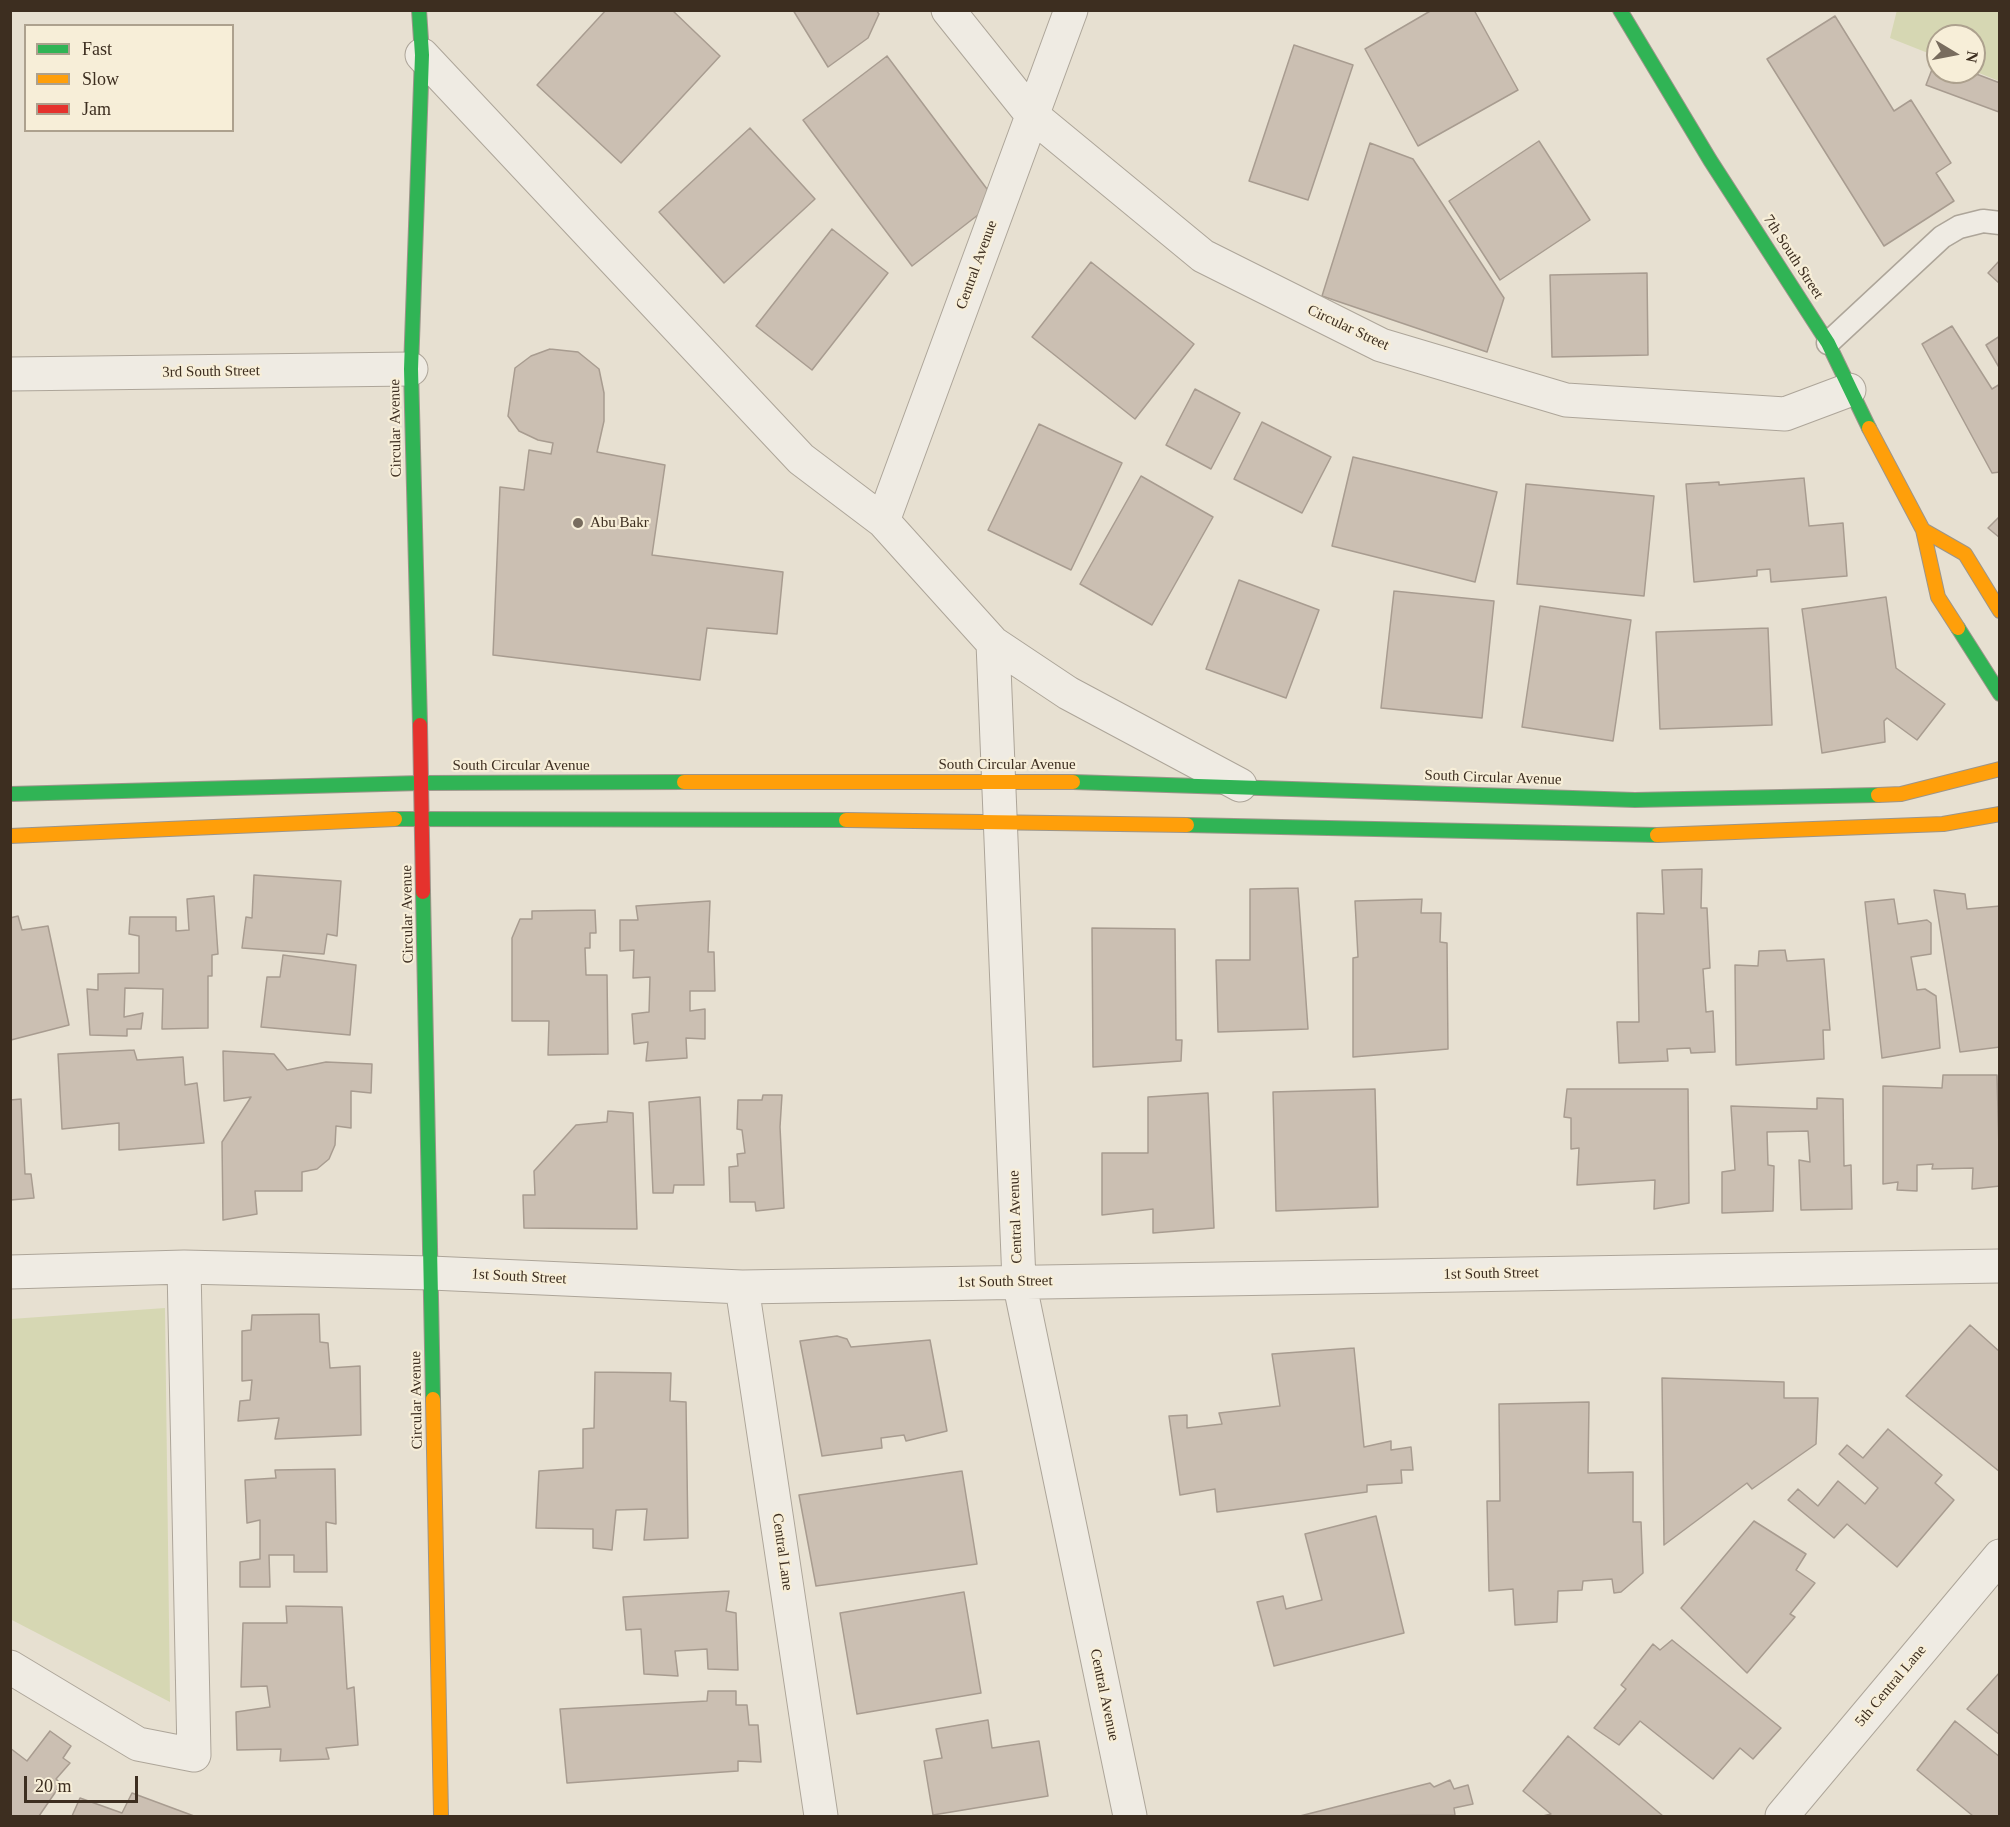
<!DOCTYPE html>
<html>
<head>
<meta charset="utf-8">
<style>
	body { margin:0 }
	#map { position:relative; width:2010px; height:1827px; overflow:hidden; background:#e7e0d1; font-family:"Times New Roman",serif }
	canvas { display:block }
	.frame { position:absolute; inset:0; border:12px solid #3d2e20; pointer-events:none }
	.legend { position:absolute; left:24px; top:24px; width:210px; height:108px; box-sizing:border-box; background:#f7eed8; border:2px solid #ada18e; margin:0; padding:8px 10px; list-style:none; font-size:18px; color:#3d2e20 }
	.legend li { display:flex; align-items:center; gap:12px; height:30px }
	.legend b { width:30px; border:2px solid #ada18e }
	.north { position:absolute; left:1926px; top:24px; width:60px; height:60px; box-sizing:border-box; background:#f7eed8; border:2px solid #ada18e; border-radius:50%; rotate:100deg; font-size:16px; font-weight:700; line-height:24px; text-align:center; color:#3d2e20 }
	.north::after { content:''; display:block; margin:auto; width:21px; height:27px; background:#786c5e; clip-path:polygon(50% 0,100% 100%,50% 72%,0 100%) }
	.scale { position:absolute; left:24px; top:1776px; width:114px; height:27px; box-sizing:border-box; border:3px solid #3d2e20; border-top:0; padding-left:8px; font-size:18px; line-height:21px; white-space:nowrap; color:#3d2e20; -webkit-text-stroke:4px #f7eed8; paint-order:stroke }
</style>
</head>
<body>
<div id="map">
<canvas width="2010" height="1827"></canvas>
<div class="frame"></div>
<ul class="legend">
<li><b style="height:8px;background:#30b455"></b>Fast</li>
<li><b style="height:8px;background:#ff9f0a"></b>Slow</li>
<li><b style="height:8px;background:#e5322d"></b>Jam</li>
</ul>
<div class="north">N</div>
<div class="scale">20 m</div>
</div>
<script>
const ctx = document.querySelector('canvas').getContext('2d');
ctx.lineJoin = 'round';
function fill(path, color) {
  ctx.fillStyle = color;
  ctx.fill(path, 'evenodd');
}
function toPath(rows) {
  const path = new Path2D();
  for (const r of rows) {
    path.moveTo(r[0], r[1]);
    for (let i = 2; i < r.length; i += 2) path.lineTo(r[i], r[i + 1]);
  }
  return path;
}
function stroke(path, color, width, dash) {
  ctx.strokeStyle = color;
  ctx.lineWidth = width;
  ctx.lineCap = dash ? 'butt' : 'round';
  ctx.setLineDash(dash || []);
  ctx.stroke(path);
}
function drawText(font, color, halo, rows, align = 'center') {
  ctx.font = font + ' "Times New Roman",serif';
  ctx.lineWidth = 4.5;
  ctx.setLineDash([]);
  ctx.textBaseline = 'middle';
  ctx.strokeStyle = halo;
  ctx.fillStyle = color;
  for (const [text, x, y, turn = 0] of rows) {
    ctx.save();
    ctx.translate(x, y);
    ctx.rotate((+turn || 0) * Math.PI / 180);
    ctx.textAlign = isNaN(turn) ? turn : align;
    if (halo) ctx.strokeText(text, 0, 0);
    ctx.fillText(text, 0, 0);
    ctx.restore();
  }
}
fill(toPath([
	[1897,10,1999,11,1999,81,1974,71,1974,36,1938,36,1938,57,1890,38],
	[165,1308,170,1702,10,1619,11,1319]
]), '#d6d7b3');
const building = toPath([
	[606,10,672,10,720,56,621,163,537,85,606,10],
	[793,10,876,10,879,14,868,38,828,67,793,10],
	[1432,10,1474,10,1518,90,1418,146,1365,49,1432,10],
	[1835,16,1894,111,1911,100,1951,163,1936,173,1954,201,1884,246,1767,59,1835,16],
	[1294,45,1353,65,1308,200,1249,181,1294,45],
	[887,56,996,201,912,266,803,120,887,56],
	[1936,59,1938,72,1971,72,2000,83,1999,112,1926,85,1936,59],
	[750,128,815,199,724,283,659,212,750,128],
	[1539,141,1590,220,1500,280,1449,201,1539,141],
	[1370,143,1413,159,1504,298,1487,352,1322,296,1370,143],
	[832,229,888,273,812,370,756,326,832,229],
	[2000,260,2000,284,1988,273,2000,260],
	[1091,262,1194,344,1135,419,1032,337,1091,262],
	[1647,273,1648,355,1552,357,1550,275,1647,273],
	[1952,326,1992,389,2000,384,2000,472,1992,473,1922,344,1952,326],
	[2000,336,2000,369,1986,345,2000,336],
	[550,349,578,352,599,369,604,393,604,421,597,452,665,465,652,555,783,572,777,634,707,628,700,680,493,655,500,487,524,490,529,450,551,454,553,443,538,440,519,431,508,416,515,368,531,356,550,349],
	[1195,389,1240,413,1211,469,1166,445,1195,389],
	[1262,422,1331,457,1302,513,1234,479,1262,422],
	[1039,424,1122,463,1071,570,988,530,1039,424],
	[1353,457,1497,492,1475,582,1332,546,1353,457],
	[1141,476,1213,517,1152,625,1080,584,1141,476],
	[1804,478,1809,526,1843,523,1847,576,1771,582,1770,569,1757,570,1757,576,1694,582,1686,484,1719,482,1719,485,1804,478],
	[1526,484,1654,496,1644,596,1517,584,1526,484],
	[2000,516,2000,538,1988,528,2000,516],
	[1239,580,1319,610,1286,698,1206,669,1239,580],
	[1394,591,1494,601,1482,718,1381,708,1394,591],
	[1886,597,1896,668,1945,704,1917,740,1887,718,1884,721,1885,742,1822,753,1802,609,1886,597],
	[1540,606,1631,620,1613,741,1522,727,1540,606],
	[1768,628,1772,725,1660,729,1656,632,1768,628],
	[1702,869,1701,908,1707,908,1710,968,1703,969,1706,1012,1713,1011,1715,1052,1691,1053,1690,1048,1667,1049,1668,1061,1619,1063,1617,1022,1639,1022,1637,913,1664,914,1662,870,1702,869],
	[254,875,341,881,337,936,327,934,324,954,242,948,246,917,252,918,254,875],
	[1298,888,1308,1029,1218,1032,1216,960,1250,960,1250,889,1298,888],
	[1934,890,1965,894,1967,909,2000,906,2000,1047,1960,1052,1934,890],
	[214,896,218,954,212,955,212,976,208,976,208,1028,162,1029,163,989,125,988,124,1017,143,1013,141,1029,127,1029,127,1036,90,1035,87,989,98,990,98,974,139,973,139,936,129,934,130,917,176,917,176,931,189,930,187,899,214,896],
	[1422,899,1421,913,1441,913,1440,942,1447,943,1448,1049,1353,1057,1353,958,1358,957,1355,901,1422,899],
	[1894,899,1898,924,1927,920,1931,923,1931,954,1911,957,1917,990,1925,989,1936,996,1940,1048,1882,1058,1865,902,1894,899],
	[710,901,708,952,714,952,715,991,690,991,690,1011,705,1009,705,1039,686,1038,687,1058,646,1061,648,1042,634,1044,632,1014,649,1012,650,977,633,978,634,950,620,951,620,920,638,920,636,906,710,901],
	[595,910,596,933,590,933,590,948,585,948,586,975,607,975,608,1054,548,1055,549,1021,512,1021,512,938,520,919,532,919,532,911,595,910],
	[18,916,22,930,48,926,69,1025,11,1040,10,918,18,916],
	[1092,928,1175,929,1176,1040,1182,1040,1181,1061,1093,1067,1092,928],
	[1785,950,1787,961,1824,959,1830,1030,1823,1030,1824,1059,1736,1065,1735,965,1758,966,1759,951,1785,950],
	[283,955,356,965,350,1035,261,1027,267,977,280,977,283,955],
	[134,1050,137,1060,183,1057,185,1085,197,1083,204,1143,119,1150,119,1123,62,1129,58,1054,134,1050],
	[223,1051,274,1054,287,1070,326,1062,372,1064,371,1093,351,1091,351,1128,336,1126,335,1145,329,1159,317,1169,302,1172,302,1191,255,1191,257,1214,223,1220,222,1142,251,1097,224,1101,223,1051],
	[1943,1075,1997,1075,2000,1186,1972,1189,1973,1168,1932,1169,1933,1164,1917,1165,1917,1191,1897,1190,1898,1182,1883,1184,1883,1086,1942,1088,1943,1075],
	[1375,1089,1378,1207,1276,1211,1273,1092,1375,1089],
	[1567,1089,1688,1089,1689,1203,1654,1209,1655,1180,1577,1185,1579,1148,1571,1149,1571,1118,1564,1117,1567,1089],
	[1208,1093,1214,1228,1153,1233,1153,1209,1102,1215,1102,1153,1148,1153,1148,1097,1208,1093],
	[763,1095,782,1095,780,1127,784,1208,756,1211,755,1202,730,1202,729,1167,738,1166,737,1154,745,1153,742,1130,737,1129,738,1100,762,1100,763,1095],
	[700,1097,704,1185,674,1185,673,1193,653,1193,649,1102,700,1097],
	[1817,1098,1843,1099,1844,1166,1851,1165,1852,1209,1801,1210,1799,1160,1810,1162,1808,1131,1767,1132,1768,1165,1774,1166,1773,1211,1722,1213,1722,1172,1735,1170,1731,1106,1817,1109,1817,1098],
	[21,1099,25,1174,31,1174,34,1198,10,1200,10,1100,21,1099],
	[608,1111,633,1113,637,1229,524,1228,523,1195,535,1195,534,1171,576,1125,607,1122,608,1111],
	[319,1314,320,1342,328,1343,330,1368,360,1366,361,1435,275,1439,279,1418,238,1421,240,1401,250,1400,252,1380,242,1381,242,1331,251,1330,252,1315,319,1314],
	[1970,1325,2000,1352,2000,1472,1906,1396,1970,1325],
	[837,1336,847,1339,851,1347,930,1340,947,1431,906,1441,904,1435,881,1438,882,1448,822,1456,800,1341,837,1336],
	[1354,1348,1364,1447,1391,1441,1391,1450,1411,1447,1413,1470,1401,1470,1402,1483,1367,1485,1367,1492,1217,1512,1215,1489,1180,1495,1169,1416,1187,1415,1187,1428,1222,1424,1219,1413,1280,1406,1272,1354,1354,1348],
	[595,1372,671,1373,670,1401,686,1402,688,1538,644,1540,647,1509,616,1510,612,1550,593,1548,593,1529,536,1528,539,1471,583,1468,583,1429,594,1428,595,1372],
	[1662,1378,1784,1382,1784,1398,1818,1398,1816,1444,1752,1489,1747,1483,1664,1545,1662,1378],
	[1589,1402,1588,1473,1633,1472,1633,1522,1641,1522,1643,1573,1621,1592,1614,1593,1612,1579,1583,1581,1582,1590,1558,1591,1557,1622,1515,1625,1513,1589,1489,1591,1487,1501,1500,1501,1499,1404,1589,1402],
	[1888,1429,1942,1475,1935,1483,1954,1500,1897,1567,1847,1524,1834,1538,1788,1500,1798,1489,1818,1506,1838,1481,1865,1504,1878,1488,1839,1454,1847,1445,1863,1458,1888,1429],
	[335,1469,336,1524,326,1522,327,1572,294,1572,294,1555,269,1555,270,1587,240,1587,240,1562,260,1559,260,1520,247,1523,245,1480,276,1478,275,1470,335,1469],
	[962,1471,977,1564,816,1586,799,1495,962,1471],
	[1376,1516,1404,1633,1274,1666,1257,1602,1283,1596,1286,1609,1322,1600,1305,1534,1376,1516],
	[1754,1521,1806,1554,1796,1570,1815,1583,1790,1614,1795,1617,1747,1673,1681,1608,1754,1521],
	[729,1591,726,1611,736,1613,738,1670,708,1669,707,1649,675,1651,678,1676,644,1674,641,1629,626,1630,623,1597,729,1591],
	[964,1592,981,1693,857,1714,840,1613,964,1592],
	[286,1606,342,1607,347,1689,354,1687,358,1745,326,1748,329,1759,280,1761,281,1749,237,1750,236,1712,270,1707,267,1686,241,1687,243,1623,287,1623,286,1606],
	[1672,1640,1781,1728,1753,1759,1740,1748,1713,1779,1640,1721,1619,1745,1594,1728,1626,1689,1621,1685,1653,1644,1660,1650,1672,1640],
	[2000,1672,2000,1735,1967,1709,2000,1672],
	[708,1691,736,1691,736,1705,747,1705,749,1725,758,1725,761,1762,738,1761,738,1771,567,1783,560,1709,707,1701,708,1691],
	[988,1720,992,1748,1039,1741,1048,1796,933,1815,924,1761,942,1758,936,1729,988,1720],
	[1955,1721,2000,1757,2000,1816,1973,1816,1917,1770,1955,1721],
	[50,1731,71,1746,63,1758,70,1763,56,1779,61,1784,39,1816,10,1816,10,1748,27,1761,50,1731],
	[1568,1736,1663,1816,1543,1816,1551,1814,1523,1791,1568,1736],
	[1450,1780,1454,1789,1468,1785,1473,1804,1454,1808,1455,1815,1300,1816,1430,1783,1434,1787,1450,1780],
	[132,1793,194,1816,72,1816,80,1798,122,1813,132,1793]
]);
fill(building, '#cbbfb2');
stroke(building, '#a89c90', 1.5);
const lane = toPath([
	[1828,343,1942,237,1959,227,1983,221,2000,223]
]);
const street = toPath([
	[948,10,1032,115,1203,256,1381,345,1566,400,1785,414,1849,390],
	[422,55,801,459,883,521,993,643,1068,693,1240,785],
	[10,374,411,369],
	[883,521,1071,10],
	[993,643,1019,1281,1130,1816],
	[10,1272,184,1267,431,1273,742,1287,2000,1266],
	[742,1287,821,1816],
	[10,1667,138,1744,194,1755,184,1267],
	[1782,1816,2000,1556]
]);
const fast = toPath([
	[419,10,422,55,411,369,420,725],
	[1620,10,1710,160,1828,343,1869,428],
	[1958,628,2000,694],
	[1073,782,1635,800,1878,795],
	[10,794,421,783,684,782],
	[395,819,846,820],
	[1187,825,1657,835],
	[423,892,433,1399]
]);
const slow = toPath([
	[1869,428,1923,530,1938,597,1958,628],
	[1923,530,1965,554,2000,611],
	[684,782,1073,782],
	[1878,795,1901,794,2000,769],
	[846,820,1187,825],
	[1657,835,1943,824,2000,814],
	[10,836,395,819],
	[433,1399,441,1816]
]);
const jam = toPath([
	[420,725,423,892]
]);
stroke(lane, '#ada599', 25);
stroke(street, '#ada599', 35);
stroke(fast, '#9c958a', 16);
stroke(slow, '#9c958a', 16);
stroke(jam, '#9c958a', 16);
stroke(lane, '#efebe3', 22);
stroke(street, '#efebe3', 33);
stroke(fast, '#30b455', 14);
stroke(slow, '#ff9f0a', 14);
stroke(jam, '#e5322d', 14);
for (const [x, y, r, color] of [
	[578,523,6,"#786c5e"]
]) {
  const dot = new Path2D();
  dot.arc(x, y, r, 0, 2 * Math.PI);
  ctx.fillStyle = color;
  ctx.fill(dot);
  stroke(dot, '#f7eed8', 2);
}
drawText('15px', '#3d2e20', '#f7eed8', [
	["7th South Street",1793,257,57],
	["Central Avenue",977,265,-70],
	["Circular Street",1348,328,25],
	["3rd South Street",211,372,-1],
	["Circular Avenue",396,428,-91],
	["South Circular Avenue",1007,765],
	["South Circular Avenue",521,766],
	["South Circular Avenue",1493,778,2],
	["Circular Avenue",408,914,-91],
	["Central Avenue",1016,1217,-92],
	["1st South Street",1491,1274,-1],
	["1st South Street",519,1277,3],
	["1st South Street",1005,1282,-1],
	["Circular Avenue",417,1400,-91],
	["Central Lane",782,1552,82],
	["5th Central Lane",1891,1686,-50],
	["Central Avenue",1104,1695,78]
]);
drawText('15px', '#3d2e20', '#f7eed8', [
	["Abu Bakr",590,523]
], 'left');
</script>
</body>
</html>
